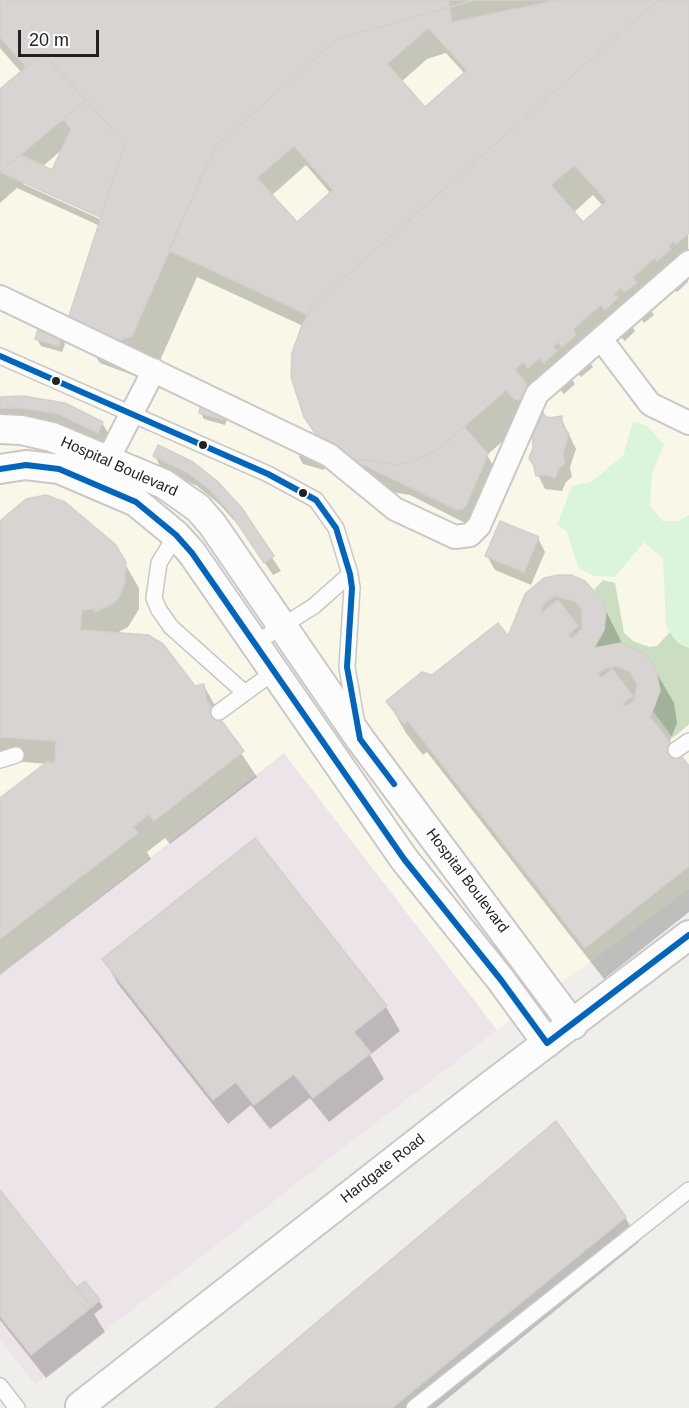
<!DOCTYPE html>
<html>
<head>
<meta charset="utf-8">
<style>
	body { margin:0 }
	#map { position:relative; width:689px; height:1408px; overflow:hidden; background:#f0eeeb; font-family:Arial,sans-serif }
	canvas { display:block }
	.scale { position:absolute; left:18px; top:30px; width:81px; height:27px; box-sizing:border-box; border:3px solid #222; border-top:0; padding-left:8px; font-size:18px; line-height:21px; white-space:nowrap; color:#222; -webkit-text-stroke:4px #fff; paint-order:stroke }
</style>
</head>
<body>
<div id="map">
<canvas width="689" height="1408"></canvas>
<div class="scale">20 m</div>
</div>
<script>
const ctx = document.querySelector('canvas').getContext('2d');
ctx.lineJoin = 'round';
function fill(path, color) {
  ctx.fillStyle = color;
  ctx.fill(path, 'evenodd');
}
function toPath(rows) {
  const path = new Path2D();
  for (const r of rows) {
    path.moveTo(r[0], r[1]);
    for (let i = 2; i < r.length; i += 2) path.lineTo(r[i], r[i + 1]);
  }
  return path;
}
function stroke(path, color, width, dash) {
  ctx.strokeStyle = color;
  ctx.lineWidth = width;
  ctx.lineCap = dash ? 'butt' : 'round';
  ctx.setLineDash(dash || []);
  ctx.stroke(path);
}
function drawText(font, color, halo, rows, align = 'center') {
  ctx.font = font + ' Arial,sans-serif';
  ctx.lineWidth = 4.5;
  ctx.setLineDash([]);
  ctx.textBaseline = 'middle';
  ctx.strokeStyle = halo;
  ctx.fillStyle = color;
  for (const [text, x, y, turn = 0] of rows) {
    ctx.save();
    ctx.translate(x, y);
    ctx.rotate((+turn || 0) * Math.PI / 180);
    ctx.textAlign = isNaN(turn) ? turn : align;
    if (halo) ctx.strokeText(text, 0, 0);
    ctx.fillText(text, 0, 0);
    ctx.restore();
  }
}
fill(toPath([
	[284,753,497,1030,35,1384,0,1340,0,975]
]), '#ede4e9');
fill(toPath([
	[0,0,689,0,689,889,497,1030,284,753,0,975]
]), '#f8f7e8');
fill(toPath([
	[603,580,615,583,624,633,633,641,649,647,657,646,670,632,678,643,689,648,689,724,673,738,653,711,660,691,659,681,650,659,641,652,621,643,594,648,604,630,606,613,603,602,594,590]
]), '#cbdec1');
fill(toPath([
	[633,422,646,425,664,444,652,474,650,505,662,521,679,521,689,515,689,648,678,643,666,626,663,558,644,542,615,577,594,576,578,567,567,531,557,525,572,486,591,482,623,456]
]), '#daf5da');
fill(toPath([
	[0,0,689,0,688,282,677,292,674,289,650,309,654,315,644,323,640,318,632,326,635,331,625,341,620,336,590,362,593,367,581,377,577,373,571,378,575,384,564,394,559,388,535,399,547,418,561,418,576,449,570,467,572,477,566,482,562,491,545,489,538,475,533,430,526,421,487,455,495,469,473,520,465,523,410,495,373,489,325,449,306,416,303,326,197,277,154,374,143,379,100,363,70,316,100,226,17,188,0,203,0,91,22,73,0,48],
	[446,53,465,74,425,109,401,82,427,59],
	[64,148,52,172,42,167],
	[306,165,331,194,297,224,271,196],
	[25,181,107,219,106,222,23,184],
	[593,195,603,206,583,224,573,213],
	[61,337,65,344,62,352,41,346,37,339],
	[0,399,102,423,110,436,105,445,68,428,31,421,0,423],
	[200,412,228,417,225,425,204,419],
	[301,449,327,462,324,470,303,464,299,457],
	[155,456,192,463,239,508,281,571,273,575,241,528,219,504,197,486,162,470],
	[0,523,114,545,139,588,139,609,128,627,113,635,194,687,204,686,218,711,219,720,257,777,170,844,165,838,147,852,151,859,0,975,0,800,48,764,0,760],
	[538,538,545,552,531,585,495,570,487,556],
	[545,579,602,603,623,645,655,670,674,703,677,723,669,744,689,769,689,912,604,979,427,752,423,755,406,733,388,702,509,639],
	[104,959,386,1007,400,1031,370,1055,384,1079,329,1122,310,1098,270,1129,251,1105,228,1124,118,984],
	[0,1193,81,1295,99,1301,103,1307,94,1314,105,1332,46,1378,0,1320],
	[625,1217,639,1242,436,1408,217,1408]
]), '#0003');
const building = toPath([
	[0,0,474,0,337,39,215,147,132,336,120,340,76,324,69,316,125,143,43,53,26,67,0,37,0,0],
	[448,0,558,0,452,22,448,0],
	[474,0,658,0,313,305,308,315,168,250,215,147,337,39,474,0],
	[428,28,467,70,425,107,387,64,428,28],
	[294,146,333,190,297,222,257,178,294,146],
	[658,0,689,0,689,233,676,244,674,241,668,246,671,249,657,261,655,258,632,278,637,282,625,292,621,288,614,294,618,298,605,310,601,305,573,329,576,335,562,347,558,342,553,347,557,351,544,363,540,358,528,368,523,362,515,369,530,389,523,400,514,399,506,390,440,448,420,459,396,465,353,458,335,451,317,436,304,417,291,377,292,353,301,328,313,305,658,0],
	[574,165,607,201,583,222,551,185,574,165],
	[43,53,86,100,0,172,0,89,43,53],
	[86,100,125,143,100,217,0,172,21,155,52,170,71,129,63,119,86,100],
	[38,329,62,336,59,346,35,339,38,329],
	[23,396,65,403,103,422,98,433,59,414,22,408,0,408,0,397,23,396],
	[201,403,225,409,222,419,199,413,201,403],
	[543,414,549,418,562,416,562,425,569,434,563,453,565,463,559,468,555,478,547,475,536,476,534,466,529,458,533,448,532,429,537,427,543,414],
	[464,427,488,454,466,506,462,509,457,510,335,451,353,458,396,465,420,459,440,448,464,427],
	[158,445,193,462,217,481,241,507,274,556,264,563,232,515,210,490,188,473,153,456,158,445],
	[46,495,65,502,115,544,126,562,125,583,120,595,114,603,95,612,94,609,82,610,80,630,148,635,163,644,195,686,204,684,206,700,244,751,154,821,149,814,133,827,138,833,0,939,0,798,47,762,55,763,56,741,0,737,0,521,26,499,46,495],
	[500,521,539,537,524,572,485,556,500,521],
	[558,575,571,575,585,581,603,602,606,613,604,630,594,648,621,643,641,652,650,659,656,669,660,691,650,717,689,766,689,866,585,948,408,721,404,724,386,701,422,672,432,675,498,623,508,636,525,594,544,578,558,575],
	[555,596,575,601,582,610,582,629,571,639,568,635,578,626,558,600,540,614,545,602,555,596],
	[617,666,630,672,637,685,634,700,625,707,623,704,633,696,612,669,601,678,598,674,604,669,617,666],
	[255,838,387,1006,354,1032,371,1053,313,1098,294,1074,254,1105,236,1082,213,1100,102,959,255,838],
	[556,1121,626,1217,392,1408,215,1408,556,1121],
	[0,1190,92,1307,31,1355,0,1316,0,1190],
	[85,1281,100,1300,92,1307,77,1287,85,1281]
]);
fill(building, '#d7d4d2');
stroke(building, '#d3d0cc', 1.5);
const service = toPath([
	[0,356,268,474,316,500,336,528,350,574,352,588,347,667,357,725],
	[176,535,159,563,154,598,159,610,171,627,245,693,275,671],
	[254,644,314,606,350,574],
	[219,712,245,693],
	[676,750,689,741],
	[0,760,16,755],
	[0,1386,17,1408],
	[414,1408,689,1190]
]);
const pedestrian = toPath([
	[0,297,329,455,395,509,455,537,470,535,479,526,537,394,689,262],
	[601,339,650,404,689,423],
	[101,473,154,370]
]);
const minor = toPath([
	[0,429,21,430,52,437,164,484,198,508,212,524,360,739,573,1025],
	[0,469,26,465,59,469,136,502,176,535,192,553,404,859,501,980,547,1043],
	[80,1406,483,1091,689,935]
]);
stroke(service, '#c9c8c7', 18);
stroke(pedestrian, '#c9c8c7', 26);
stroke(minor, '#c9c8c7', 32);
stroke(service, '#fdfcfc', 15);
stroke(pedestrian, '#fdfcfc', 22);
stroke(minor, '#fdfcfc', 28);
stroke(toPath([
	[0,356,268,474,316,500,336,528,350,574,352,588,347,667,360,739,394,784],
	[0,469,26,465,59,469,136,502,176,535,192,553,404,859,501,980,547,1043,689,935]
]), '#0065bd', 6);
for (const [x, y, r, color] of [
	[56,381,5,"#222"],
	[203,445,5,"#222"],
	[303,493,5,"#222"]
]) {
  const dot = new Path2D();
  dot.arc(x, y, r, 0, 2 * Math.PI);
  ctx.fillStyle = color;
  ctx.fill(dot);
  stroke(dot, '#fff', 2);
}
drawText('15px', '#222', '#fff', [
	["Hospital Boulevard",119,467,24],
	["Hospital Boulevard",467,881,53],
	["Hardgate Road",383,1169,-38]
]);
</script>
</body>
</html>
